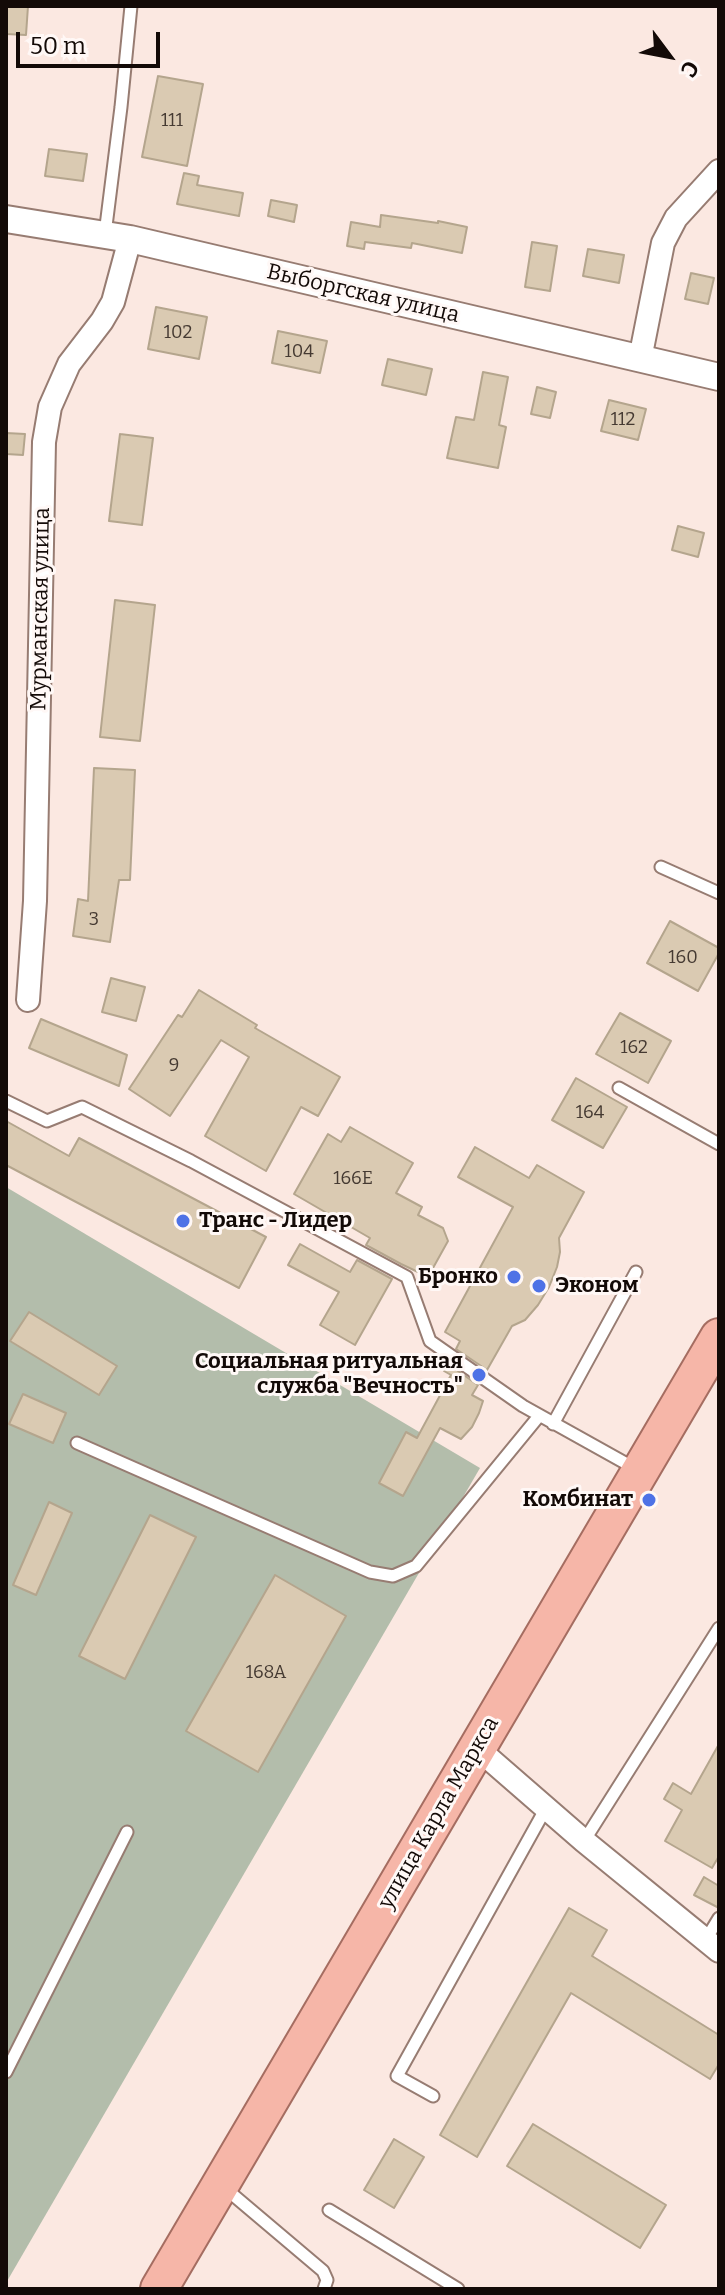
<!DOCTYPE html>
<html>
<head>
<meta charset="utf-8">
<style>
	body { margin:0 }
	#map { position:relative; width:725px; height:2295px; overflow:hidden; background:#fbe8e1; font-family:Bitter,serif }
	canvas { display:block }
	.frame { position:absolute; inset:0; border:8px solid #130a07; pointer-events:none }
	.north { position:absolute; left:629px; top:16px; width:80px; height:80px; -webkit-text-stroke:6px #fff8f6; paint-order:stroke; rotate:122deg; font-size:22px; font-weight:700; line-height:32px; text-align:center; color:#130a07 }
	.north::after { content:''; display:block; margin:auto; width:28px; height:36px; background:#130a07; clip-path:polygon(50% 0,100% 100%,50% 72%,0 100%) }
	.scale { position:absolute; left:16px; top:32px; width:144px; height:36px; box-sizing:border-box; border:4px solid #130a07; border-top:0; padding-left:10px; font-size:24px; line-height:28px; white-space:nowrap; color:#130a07; -webkit-text-stroke:6px #fff8f6; paint-order:stroke }
</style>
</head>
<body>
<div id="map">
<canvas width="725" height="2295"></canvas>
<div class="frame"></div>
<div class="north">С</div>
<div class="scale">50 m</div>
</div>
<script>
const ctx = document.querySelector('canvas').getContext('2d');
ctx.lineJoin = 'round';
function fill(path, color) {
  ctx.fillStyle = color;
  ctx.fill(path, 'evenodd');
}
function toPath(rows) {
  const path = new Path2D();
  for (const r of rows) {
    path.moveTo(r[0], r[1]);
    for (let i = 2; i < r.length; i += 2) path.lineTo(r[i], r[i + 1]);
  }
  return path;
}
function stroke(path, color, width, dash) {
  ctx.strokeStyle = color;
  ctx.lineWidth = width;
  ctx.lineCap = dash ? 'butt' : 'round';
  ctx.setLineDash(dash || []);
  ctx.stroke(path);
}
function drawText(font, color, halo, rows, align = 'center') {
  ctx.font = font + ' Bitter,serif';
  ctx.lineWidth = 6;
  ctx.setLineDash([]);
  ctx.textBaseline = 'middle';
  ctx.strokeStyle = halo;
  ctx.fillStyle = color;
  for (const [text, x, y, turn = 0] of rows) {
    ctx.save();
    ctx.translate(x, y);
    ctx.rotate((+turn || 0) * Math.PI / 180);
    ctx.textAlign = isNaN(turn) ? turn : align;
    if (halo) ctx.strokeText(text, 0, 0);
    ctx.fillText(text, 0, 0);
    ctx.restore();
  }
}
fill(toPath([
	[6,1187,480,1468,6,2283]
]), '#b3bdab');
const building = toPath([
	[6,6,28,6,26,35,6,34,6,6],
	[158,76,203,84,187,166,142,157,158,76],
	[49,149,87,154,83,181,45,176,49,149],
	[184,173,199,176,197,185,243,193,239,216,177,204,184,173],
	[271,200,297,205,294,222,268,216,271,200],
	[381,215,438,223,438,221,467,227,462,253,412,243,411,248,365,242,364,249,347,246,351,222,380,227,381,215],
	[532,242,557,246,550,291,525,287,532,242],
	[588,249,624,255,619,283,583,276,588,249],
	[691,273,714,278,708,304,685,299,691,273],
	[156,307,207,317,199,359,148,349,156,307],
	[278,331,327,341,320,373,272,363,278,331],
	[388,359,432,369,426,395,382,385,388,359],
	[483,372,508,377,499,425,506,427,498,468,447,458,456,417,474,420,483,372],
	[537,387,556,392,550,418,531,414,537,387],
	[609,400,646,409,638,440,601,431,609,400],
	[6,433,25,434,23,455,6,454,6,433],
	[120,434,153,438,142,525,109,521,120,434],
	[678,526,704,533,698,557,672,550,678,526],
	[115,600,155,605,140,741,100,737,115,600],
	[94,768,135,770,130,880,119,880,110,942,73,936,78,899,88,901,94,768],
	[670,921,719,948,719,953,698,991,647,963,670,921],
	[111,978,145,987,136,1021,102,1012,111,978],
	[199,990,257,1025,255,1028,340,1077,318,1116,301,1107,266,1171,205,1136,249,1057,221,1040,170,1116,129,1089,178,1015,182,1017,199,990],
	[620,1013,671,1041,648,1083,596,1054,620,1013],
	[41,1019,127,1055,119,1086,29,1048,41,1019],
	[576,1078,627,1107,603,1148,552,1120,576,1078],
	[6,1121,69,1156,79,1138,266,1237,239,1288,6,1165,6,1121],
	[350,1127,413,1163,396,1193,422,1207,418,1215,443,1228,448,1241,433,1268,418,1272,401,1264,366,1245,370,1238,294,1194,328,1134,341,1142,350,1127],
	[475,1147,529,1178,537,1165,584,1192,559,1238,560,1252,557,1267,549,1287,538,1305,525,1320,512,1326,487,1370,456,1349,460,1341,445,1332,513,1207,458,1177,475,1147],
	[300,1244,350,1272,357,1260,392,1279,355,1345,320,1325,339,1292,288,1265,300,1244],
	[29,1312,117,1366,99,1395,10,1341,29,1312],
	[448,1364,478,1385,472,1395,483,1401,479,1413,472,1427,461,1439,440,1428,403,1496,379,1483,406,1432,417,1438,451,1375,444,1371,448,1364],
	[23,1394,66,1413,53,1443,9,1424,23,1394],
	[49,1502,72,1513,36,1595,13,1585,49,1502],
	[150,1515,196,1537,125,1679,79,1656,150,1515],
	[275,1575,346,1616,258,1772,186,1731,275,1575],
	[719,1744,719,1856,712,1868,665,1841,682,1810,664,1799,673,1783,691,1794,719,1744],
	[704,1877,719,1886,719,1908,694,1895,704,1877],
	[569,1908,607,1930,592,1956,719,2035,719,2064,710,2079,571,1993,477,2157,440,2135,569,1908],
	[533,2124,666,2205,640,2248,507,2166,533,2124],
	[394,2139,424,2157,394,2208,364,2190,394,2139]
]);
fill(building, '#dacab2');
stroke(building, '#b4a58d', 2);
const service = toPath([
	[105,234,121,107,131,6],
	[661,867,719,893],
	[619,1088,719,1144],
	[6,1101,47,1121,82,1107,191,1161,407,1277,430,1341,523,1406,636,1469],
	[553,1424,636,1272],
	[77,1443,370,1572,393,1576,416,1566,539,1416],
	[584,1841,719,1628],
	[705,1941,719,1918],
	[6,2072,127,1832],
	[433,2096,397,2076,546,1808],
	[226,2189,323,2271,327,2280,324,2289],
	[329,2210,458,2289]
]);
const minor = toPath([
	[640,359,663,243,676,218,719,171],
	[28,1000,35,901,44,442,50,407,69,364,102,321,113,302,130,239],
	[477,1748,584,1841,719,1951]
]);
const tertiary = toPath([
	[6,219,130,239,719,377]
]);
const trunk = toPath([
	[159,2289,719,1337]
]);
stroke(service, '#977c72', 15);
stroke(minor, '#977c72', 26);
stroke(tertiary, '#977c72', 30);
stroke(trunk, '#a56d61', 40);
stroke(service, '#fff', 11);
stroke(minor, '#fff', 22);
stroke(tertiary, '#fff', 26);
stroke(trunk, '#f6b6a8', 36);
for (const [x, y, r, color] of [
	[183,1221,8,"#4e72e6"],
	[514,1277,8,"#4e72e6"],
	[539,1286,8,"#4e72e6"],
	[479,1375,8,"#4e72e6"],
	[649,1500,8,"#4e72e6"]
]) {
  const dot = new Path2D();
  dot.arc(x, y, r, 0, 2 * Math.PI);
  ctx.fillStyle = color;
  ctx.fill(dot);
  stroke(dot, '#fff8f6', 3);
}
drawText('18px', '#453a32', null, [
	["111",172,121],
	["102",178,333],
	["104",299,352],
	["112",623,420],
	["3",94,920],
	["160",683,958],
	["162",634,1048],
	["9",174,1066],
	["164",590,1113],
	["166Е",353,1179],
	["168А",266,1673]
]);
drawText('22px', '#130a07', '#fff8f6', [
	["Выборгская улица",363,294,13],
	["Мурманская улица",41,609,-89],
	["улица Карла Маркса",439,1813,-60]
]);
drawText('bold 22px', '#130a07', '#fff8f6', [
	["Транс - Лидер",199,1221,"left"],
	["Бронко",498,1277],
	["Эконом",555,1286,"left"],
	["Социальная ритуальная",463,1362],
	["служба \"Вечность\"",463,1387],
	["Комбинат",633,1500]
], 'right');
</script>
</body>
</html>
